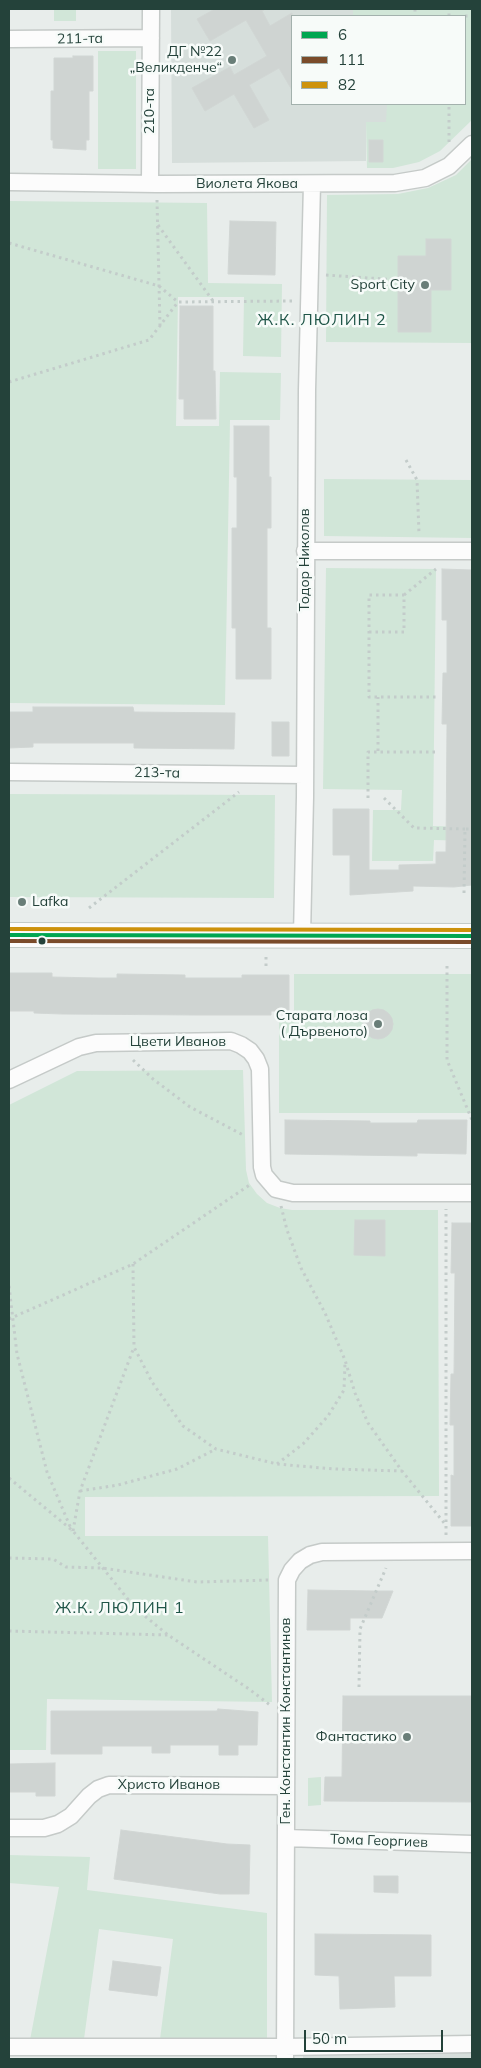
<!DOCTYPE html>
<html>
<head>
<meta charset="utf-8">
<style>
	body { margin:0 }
	#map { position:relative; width:481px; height:2068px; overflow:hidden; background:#e8edeb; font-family:Mulish,sans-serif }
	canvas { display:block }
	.frame { position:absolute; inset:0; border:10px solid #24423a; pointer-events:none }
	.legend { position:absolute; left:291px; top:15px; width:175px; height:90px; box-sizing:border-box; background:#f7fbf9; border:1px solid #a3b1ad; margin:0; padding:6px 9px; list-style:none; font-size:15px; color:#24423a }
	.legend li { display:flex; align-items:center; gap:10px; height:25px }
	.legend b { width:25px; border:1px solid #a3b1ad }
	.scale { position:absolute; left:304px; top:2030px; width:139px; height:22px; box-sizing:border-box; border:2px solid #24423a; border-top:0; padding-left:6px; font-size:15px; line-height:18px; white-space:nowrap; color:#24423a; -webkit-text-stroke:4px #f7fbf9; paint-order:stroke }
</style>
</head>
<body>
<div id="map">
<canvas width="481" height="2068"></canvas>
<div class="frame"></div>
<ul class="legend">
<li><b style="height:6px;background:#00a651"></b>6</li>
<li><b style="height:6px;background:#7a4b2a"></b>111</li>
<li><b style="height:6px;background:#cd920c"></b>82</li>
</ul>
<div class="scale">50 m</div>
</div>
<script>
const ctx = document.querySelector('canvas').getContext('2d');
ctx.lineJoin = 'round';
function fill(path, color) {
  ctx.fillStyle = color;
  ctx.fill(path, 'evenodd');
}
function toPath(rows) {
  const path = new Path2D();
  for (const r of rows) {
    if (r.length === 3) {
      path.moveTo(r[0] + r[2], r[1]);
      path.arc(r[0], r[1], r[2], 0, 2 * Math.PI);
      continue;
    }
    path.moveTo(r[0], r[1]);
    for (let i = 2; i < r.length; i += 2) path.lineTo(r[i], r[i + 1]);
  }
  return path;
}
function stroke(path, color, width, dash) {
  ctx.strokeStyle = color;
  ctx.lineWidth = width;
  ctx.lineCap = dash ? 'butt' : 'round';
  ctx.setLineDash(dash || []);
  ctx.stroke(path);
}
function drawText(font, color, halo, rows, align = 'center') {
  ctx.font = font + ' Mulish,sans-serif';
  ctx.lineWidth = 5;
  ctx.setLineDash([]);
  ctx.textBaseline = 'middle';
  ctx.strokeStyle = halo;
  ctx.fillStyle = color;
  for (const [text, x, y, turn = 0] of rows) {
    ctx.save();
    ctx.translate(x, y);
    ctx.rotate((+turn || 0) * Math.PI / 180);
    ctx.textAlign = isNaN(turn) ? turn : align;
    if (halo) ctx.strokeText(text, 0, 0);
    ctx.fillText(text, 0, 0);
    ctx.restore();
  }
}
fill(toPath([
	[171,9,353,9,353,16,292,16,292,104,387,104,387,122,366,122,366,161,172,163],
	[303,2051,472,2053,472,2059,303,2059]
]), '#d6dedb');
fill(toPath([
	[54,9,76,9,76,21,54,21],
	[353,9,472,9,472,120,440,151,419,162,393,168,367,168,366,122,386,122,387,104,465,104,465,16,353,16],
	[98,51,136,51,136,169,98,169],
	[472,159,472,343,326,342,327,195,398,194,428,188,456,175],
	[9,201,207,203,208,283,282,284,281,357,243,356,244,297,178,297,176,426,219,426,220,372,281,373,280,420,230,420,225,705,9,703],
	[324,479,472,480,472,538,324,536],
	[326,568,436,569,433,826,472,827,472,841,434,840,433,861,372,861,373,810,401,810,402,790,323,789],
	[9,794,275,795,274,898,9,897],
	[294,974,472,974,472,1113,279,1113,279,1018,294,1018],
	[243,1070,246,1170,249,1183,257,1194,267,1203,280,1208,292,1210,438,1210,439,1496,85,1497,85,1536,268,1536,272,1702,47,1699,46,1750,9,1750,9,1105,77,1071],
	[321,1777,321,1805,308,1806,308,1778],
	[9,1855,90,1857,87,1890,267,1913,267,2038,160,2039,173,1939,99,1929,84,2039,30,2040,59,1887,9,1883]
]), '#d1e6d8');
const building = toPath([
	[215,9,265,9,262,11,270,26,292,13,292,90,279,68,249,85,269,120,254,128,234,94,205,111,192,88,230,67,234,75,267,56,246,20,210,41,197,19,215,9],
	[73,56,93,56,93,91,89,91,89,140,86,140,86,150,53,148,53,140,51,140,51,91,54,91,54,58,73,58,73,56],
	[369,140,383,140,383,162,369,162,369,140],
	[230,221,276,222,275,275,228,274,230,221],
	[426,239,451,239,451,290,431,290,431,332,398,332,398,256,426,256,426,239],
	[180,306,213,306,213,371,215,371,216,419,184,419,184,399,179,399,180,306],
	[234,426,269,426,269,477,271,477,271,528,267,528,267,628,271,628,271,679,236,679,236,628,232,628,232,528,237,528,237,477,234,477,234,426],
	[442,569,472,570,472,885,454,887,413,886,413,891,350,895,350,855,333,855,333,809,369,809,369,870,399,870,399,865,436,864,436,852,446,852,447,724,442,724,443,673,447,673,447,620,442,620,442,569],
	[33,707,133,707,134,712,235,713,234,749,134,748,134,743,33,743,33,747,9,748,9,712,33,712,33,707],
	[272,722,289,722,289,756,272,756,272,722],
	[9,973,52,973,52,977,98,978,117,978,117,974,185,975,185,978,242,978,242,975,289,975,289,1011,271,1011,271,1015,195,1015,62,1014,34,1013,34,1011,9,1011,9,973],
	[378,1024,15],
	[285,1120,370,1121,370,1123,417,1123,418,1120,467,1120,466,1154,417,1153,417,1156,285,1154,285,1120],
	[355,1220,385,1220,385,1256,354,1255,355,1220],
	[452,1223,472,1223,472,1526,451,1526,451,1475,454,1476,454,1425,450,1425,451,1374,454,1374,455,1273,451,1273,452,1223],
	[308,1590,373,1591,393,1591,382,1618,350,1618,350,1630,307,1630,308,1590],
	[343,1696,472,1696,472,1802,324,1801,325,1777,342,1777,343,1696],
	[218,1709,258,1712,257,1745,238,1745,238,1755,219,1755,219,1745,170,1745,170,1753,152,1753,152,1746,102,1746,102,1754,51,1754,51,1711,217,1711,218,1709],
	[55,1763,55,1796,36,1796,36,1792,9,1792,9,1764,55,1763],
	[121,1830,227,1844,250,1845,249,1894,220,1894,114,1879,121,1830],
	[374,1876,398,1876,398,1893,374,1892,374,1876],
	[315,1934,431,1935,431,1976,394,1976,395,2007,340,2009,339,1976,315,1975,315,1934],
	[113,1961,161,1967,157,1996,109,1990,113,1961]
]);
fill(building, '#cfd4d2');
stroke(building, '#d1d6d4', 1);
const street = toPath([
	[9,39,151,38],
	[9,182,157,184,395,183,425,178,449,166,472,144],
	[150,184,151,9],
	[305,551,472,551],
	[9,772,305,775],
	[302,936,305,797,307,390,312,184],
	[9,1080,79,1047,96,1043,231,1041,241,1045,250,1051,256,1059,260,1069,262,1167,264,1175,276,1189,293,1193,472,1193],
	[9,1828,44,1828,58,1824,71,1816,89,1796,98,1789,109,1785,285,1786],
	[286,1838,472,1844],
	[9,2047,285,2047,472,2044],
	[285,2059,287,1580,292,1570,300,1561,310,1555,322,1552,472,1551]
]);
const secondary = toPath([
	[9,935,472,936]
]);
stroke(street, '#c5cac8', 19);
stroke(secondary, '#c3cbc8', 26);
stroke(toPath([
	[415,9,415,16],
	[449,16,449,9],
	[465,16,472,16],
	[449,142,449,104],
	[157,200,160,326],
	[158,225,213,301],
	[9,243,159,286,178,302],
	[326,275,398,280],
	[9,382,149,340,178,302,293,301],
	[406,460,417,480,419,534],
	[404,595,436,569],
	[369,632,404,632,404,595,369,595,369,697,437,697],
	[378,751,378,697],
	[368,798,368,752,438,752],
	[384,798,414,828,465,829],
	[464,893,465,829,472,829],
	[89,908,239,792],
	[266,966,266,956],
	[447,966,447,1060,472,1120],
	[133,1060,153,1079,190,1107,245,1136],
	[281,1206,287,1230,301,1268,325,1313,345,1360,355,1393,368,1423,402,1471,445,1524],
	[133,1264,134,1347,152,1382,183,1426,216,1449,277,1464,334,1469,402,1471],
	[9,1286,17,1354,47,1472,72,1531],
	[9,1319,133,1264,251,1184],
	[277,1464,303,1444,328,1416,344,1390,345,1363],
	[9,1478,73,1531,135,1608,168,1635,249,1689,270,1705],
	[80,1491,118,1485,177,1469,216,1449],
	[73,1531,80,1491,134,1347],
	[446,1535,446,1209],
	[9,1558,53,1559,66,1567,102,1568,197,1582,270,1580],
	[9,1631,168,1635],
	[359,1687,360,1629,386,1568]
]), '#c3ccca', 3, [2.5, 4]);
stroke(street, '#fcfcfc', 16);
stroke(secondary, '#fcfcfc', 24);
stroke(toPath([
	[9,935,472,936]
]), '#00a651', 4);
stroke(toPath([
	[9,941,472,942]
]), '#7a4b2a', 4);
stroke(toPath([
	[9,929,472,930]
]), '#cd920c', 4);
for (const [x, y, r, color] of [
	[232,60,5,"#697e78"],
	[425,285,5,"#697e78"],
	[22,902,5,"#697e78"],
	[42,941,4.5,"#24423a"],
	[378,1024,5,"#697e78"],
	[407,1737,5,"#697e78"]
]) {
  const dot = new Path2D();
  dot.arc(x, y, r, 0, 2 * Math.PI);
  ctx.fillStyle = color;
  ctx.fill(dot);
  stroke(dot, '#f7fbf9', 2);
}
drawText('14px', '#24423a', '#f7fbf9', [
	["211-та",80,39,-1],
	["210-та",150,111,-90],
	["Виолета Якова",247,184],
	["Тодор Николов",305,560,-90],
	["213-та",157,773,1],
	["Цвети Иванов",178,1042],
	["Ген. Константин Константинов",286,1721,-90],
	["Христо Иванов",169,1785],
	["Тома Георгиев",379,1841,2]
]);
drawText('14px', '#24423a', '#f7fbf9', [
	["ДГ №22",222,52],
	["„Великденче“",222,68],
	["Sport City",415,285],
	["Lafka",32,902,"left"],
	["Старата лоза",368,1016],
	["( Дървеното)",368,1032],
	["Фантастико",397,1737]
], 'right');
ctx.letterSpacing = '1px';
drawText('16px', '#1f5548', '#f7fbf9', [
	["Ж.К. ЛЮЛИН 2",322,320],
	["Ж.К. ЛЮЛИН 1",120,1608]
]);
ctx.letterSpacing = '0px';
</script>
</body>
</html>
